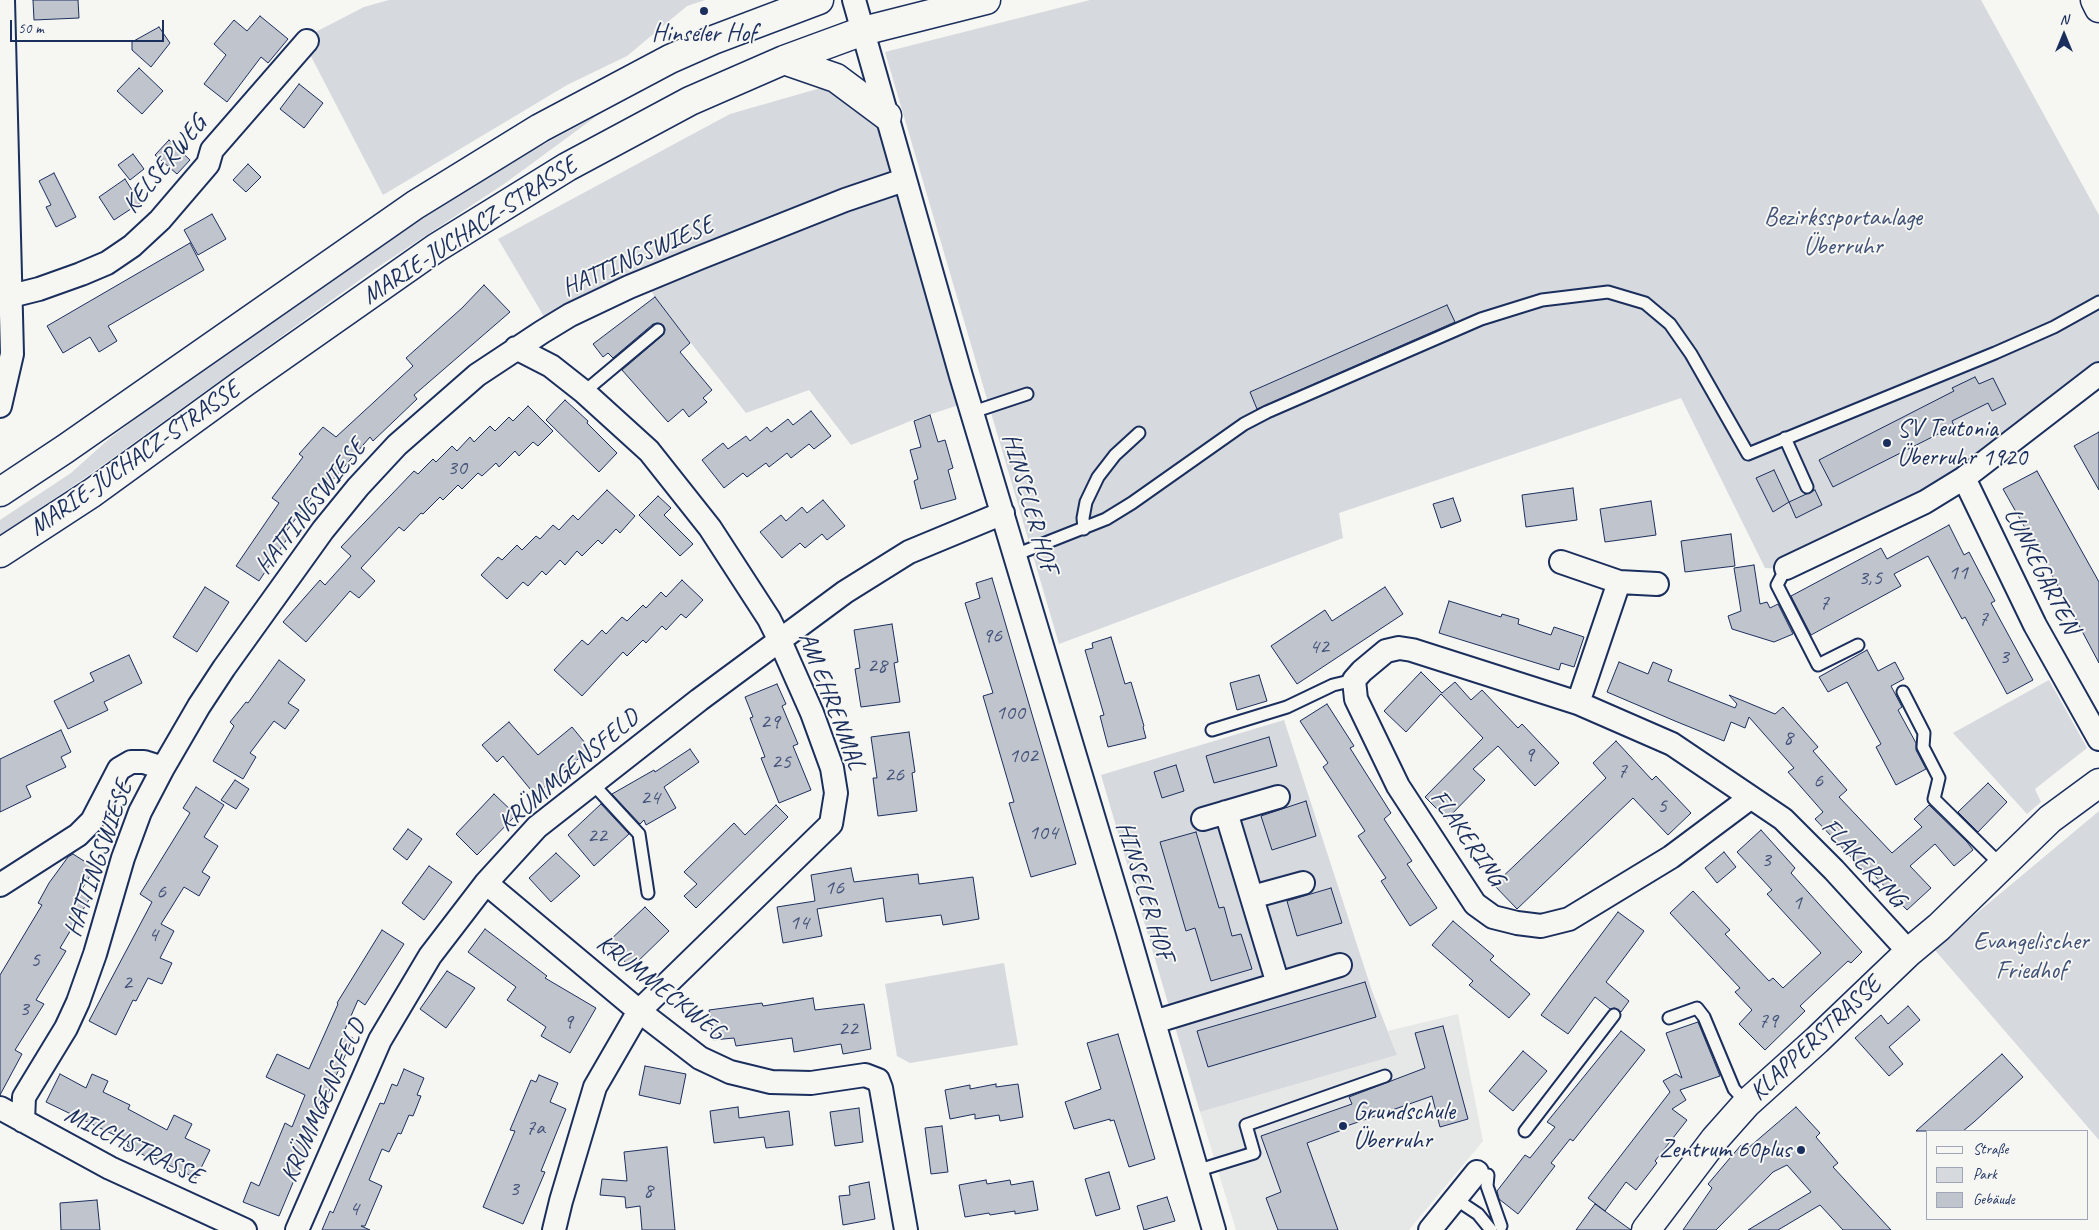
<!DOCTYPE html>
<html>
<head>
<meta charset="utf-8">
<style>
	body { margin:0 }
	#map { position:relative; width:2099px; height:1230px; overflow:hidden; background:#f6f6f2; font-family:Caveat,sans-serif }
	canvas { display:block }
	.legend { position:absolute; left:1926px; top:1130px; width:162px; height:90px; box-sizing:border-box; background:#f6f6f2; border:1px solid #9ea6b7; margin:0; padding:6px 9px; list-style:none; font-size:15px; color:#1b2f5e }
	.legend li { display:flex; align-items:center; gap:10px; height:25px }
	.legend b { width:25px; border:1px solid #9ea6b7 }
	.north { position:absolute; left:2039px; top:10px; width:50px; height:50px; -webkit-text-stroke:4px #f6f6f2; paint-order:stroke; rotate:0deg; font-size:14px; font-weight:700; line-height:20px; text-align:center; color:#1b2f5e }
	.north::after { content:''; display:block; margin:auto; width:18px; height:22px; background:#1b2f5e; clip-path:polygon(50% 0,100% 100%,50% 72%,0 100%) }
	.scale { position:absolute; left:10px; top:20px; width:154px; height:22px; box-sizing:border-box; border:2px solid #1b2f5e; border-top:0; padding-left:6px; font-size:15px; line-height:18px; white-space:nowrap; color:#1b2f5e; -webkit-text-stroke:4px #f6f6f2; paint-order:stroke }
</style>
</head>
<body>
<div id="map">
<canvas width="2099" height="1230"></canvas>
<ul class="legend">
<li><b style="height:6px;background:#f6f6f2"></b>Straße</li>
<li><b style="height:14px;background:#d6d9dd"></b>Park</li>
<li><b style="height:14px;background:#c0c4cd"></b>Gebäude</li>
</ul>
<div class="north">N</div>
<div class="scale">50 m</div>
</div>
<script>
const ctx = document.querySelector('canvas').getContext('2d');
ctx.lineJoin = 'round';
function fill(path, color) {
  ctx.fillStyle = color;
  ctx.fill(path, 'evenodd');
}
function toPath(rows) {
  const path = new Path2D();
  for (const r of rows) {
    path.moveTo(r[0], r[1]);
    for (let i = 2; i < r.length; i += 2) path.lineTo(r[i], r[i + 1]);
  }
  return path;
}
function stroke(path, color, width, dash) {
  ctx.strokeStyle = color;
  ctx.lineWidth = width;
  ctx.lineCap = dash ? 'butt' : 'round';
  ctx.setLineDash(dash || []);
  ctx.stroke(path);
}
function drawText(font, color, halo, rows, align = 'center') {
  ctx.font = font + ' Caveat,sans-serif';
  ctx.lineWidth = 4;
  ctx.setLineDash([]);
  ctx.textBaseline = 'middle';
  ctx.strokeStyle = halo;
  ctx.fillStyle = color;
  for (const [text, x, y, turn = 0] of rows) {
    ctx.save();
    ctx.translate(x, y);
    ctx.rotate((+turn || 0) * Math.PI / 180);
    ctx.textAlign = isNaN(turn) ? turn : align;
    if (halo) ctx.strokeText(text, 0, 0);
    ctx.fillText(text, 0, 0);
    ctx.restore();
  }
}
fill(toPath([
	[1458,1014,1483,1141,1409,1230,1236,1230,1200,1112,1397,1055,1388,1031]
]), '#e6e7e7');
fill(toPath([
	[389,0,705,0,687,6,627,56,567,85,383,195,302,39,364,7],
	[1090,0,1981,0,2099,215,2099,368,1990,454,1780,569,1765,568,1681,398,1339,513,1343,538,1059,644,885,52],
	[859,77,899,180,549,325,498,239,730,114],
	[598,115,504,184,375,269,82,480,0,535,0,520,71,473,109,439,187,380,480,179],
	[899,185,968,402,913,420,851,445,809,390,746,413,654,296,647,282],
	[2049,680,2087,748,2035,789,2041,802,2027,814,1953,733],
	[1284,720,1372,991,1397,1055,1200,1112,1101,775],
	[2099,811,2099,1140,1934,949],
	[1004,963,1018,1045,910,1063,897,1056,885,984]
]), '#d6d9dd');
const building = toPath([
	[33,0,78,0,79,18,34,20,33,0],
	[260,16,288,39,268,63,261,57,227,102,204,84,226,55,214,44,234,20,247,31,260,16],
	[159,27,170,43,151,67,132,50,132,42,159,27],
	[139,68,163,91,142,114,117,91,139,68],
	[299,84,323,103,304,128,280,109,299,84],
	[169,140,190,160,177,174,155,155,169,140],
	[133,154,144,169,130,180,118,165,133,154],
	[248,164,261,177,246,192,233,180,248,164],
	[54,173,76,217,56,227,46,207,51,205,39,181,54,173],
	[125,179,140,203,114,220,99,197,125,179],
	[212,214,226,239,198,255,184,230,212,214],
	[190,243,204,270,108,326,117,341,99,352,90,337,63,353,47,326,190,243],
	[484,285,510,312,414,395,417,399,373,441,370,437,331,482,326,478,285,533,289,536,259,581,236,566,279,503,272,498,303,457,299,454,323,427,336,437,413,366,406,358,462,308,484,285],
	[655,297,690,343,680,352,712,390,703,398,707,402,689,417,683,409,668,422,622,370,663,335,665,329,663,325,657,323,653,324,613,358,608,353,603,357,593,344,655,297],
	[1447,305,1455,322,1257,409,1250,392,1447,305],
	[1975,377,1979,384,1993,378,2006,404,1992,411,1988,403,1952,421,1954,426,1833,487,1819,460,1954,391,1952,388,1975,377],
	[565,400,588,421,587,423,617,453,599,472,546,420,565,400],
	[528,406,553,431,538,446,533,442,519,456,515,451,499,467,496,463,482,476,478,473,462,489,458,485,443,500,440,497,423,514,421,513,404,531,399,527,361,568,375,581,359,598,350,591,306,642,283,622,320,580,325,585,351,556,341,547,414,471,418,474,433,459,436,462,452,446,457,451,470,437,474,442,490,426,495,431,509,417,513,421,528,406],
	[811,411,831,436,814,449,809,444,791,458,787,453,769,467,766,463,747,477,743,473,724,488,702,460,723,443,728,449,746,436,750,441,767,427,771,432,788,419,793,425,811,411],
	[930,415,938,442,945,440,953,468,948,470,956,499,921,509,914,481,918,479,910,450,921,447,914,421,930,415],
	[2099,432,2099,490,2074,446,2099,432],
	[1774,470,1789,502,1773,512,1756,478,1774,470],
	[2037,471,2099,582,2099,663,2058,586,2003,489,2037,471],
	[1573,488,1577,520,1526,527,1522,495,1573,488],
	[607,490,635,516,620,533,616,529,602,544,598,540,582,556,577,551,565,565,560,560,546,575,542,571,528,586,523,582,507,599,481,575,498,557,502,560,517,545,522,550,536,536,540,539,553,525,559,530,573,515,578,520,607,490],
	[1815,490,1822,505,1796,518,1789,502,1815,490],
	[658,496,671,508,664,515,693,544,680,556,639,515,658,496],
	[1453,498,1461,521,1441,528,1433,504,1453,498],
	[823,500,845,526,827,540,822,534,805,548,800,543,782,558,760,532,781,515,786,521,802,507,807,513,823,500],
	[1651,501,1656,535,1605,542,1600,509,1651,501],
	[1949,525,1964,555,1969,552,1981,575,1995,601,1991,603,2033,680,2007,694,1965,617,1962,619,1928,556,1894,574,1901,586,1811,635,1791,596,1881,548,1887,559,1949,525],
	[1731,534,1735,566,1685,572,1681,541,1731,534],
	[1754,565,1760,604,1767,602,1770,608,1778,604,1793,634,1774,642,1732,629,1728,616,1741,611,1734,568,1754,565],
	[992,578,1076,864,1031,877,1009,803,1014,802,983,696,993,693,965,603,980,598,976,583,992,578],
	[682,580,703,600,686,618,681,614,666,630,662,626,646,643,643,640,627,656,623,652,582,696,554,670,582,640,588,645,602,630,606,634,622,617,627,621,643,605,646,608,661,592,666,597,682,580],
	[205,587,229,602,197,652,173,637,205,587],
	[1385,587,1403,614,1297,684,1271,646,1325,610,1332,621,1385,587],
	[1449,601,1501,617,1502,614,1519,619,1518,624,1551,635,1554,627,1584,637,1574,667,1561,663,1559,670,1439,633,1449,601],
	[892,624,898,662,894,663,900,702,861,707,855,669,860,668,854,630,892,624],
	[1111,637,1125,684,1131,682,1144,726,1143,727,1146,738,1108,747,1100,716,1104,715,1085,650,1093,648,1092,643,1111,637],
	[1867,650,1878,671,1895,662,1904,679,1891,686,1902,707,1898,710,1916,743,1916,750,1926,769,1896,785,1876,747,1881,744,1847,682,1828,692,1819,677,1867,650],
	[129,655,142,683,104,702,108,710,68,729,54,701,94,681,90,673,129,655],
	[279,660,305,680,288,703,299,710,285,729,274,721,250,753,256,757,243,779,213,761,234,726,230,722,246,702,248,703,279,660],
	[1619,662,1648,674,1653,662,1672,670,1668,681,1735,708,1737,704,1729,695,1775,714,1783,707,1818,747,1813,751,1847,790,1839,797,1892,853,1922,827,1914,819,1929,805,1967,842,1973,850,1954,866,1935,844,1910,866,1931,888,1907,910,1871,872,1868,875,1815,819,1823,812,1788,772,1794,768,1749,717,1745,728,1731,722,1724,741,1675,721,1607,692,1619,662],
	[1421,672,1442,693,1455,682,1471,700,1482,690,1518,728,1522,724,1559,763,1535,786,1498,746,1473,769,1485,780,1447,819,1425,797,1483,738,1441,694,1406,732,1384,711,1421,672],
	[1259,675,1267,701,1237,710,1230,683,1259,675],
	[777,684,786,704,782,706,798,744,793,746,811,790,779,803,761,758,765,757,750,718,753,717,745,697,777,684],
	[1327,704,1354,746,1350,748,1391,813,1384,819,1412,861,1407,864,1437,908,1410,926,1381,881,1386,878,1358,836,1365,831,1323,767,1328,763,1300,721,1327,704],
	[509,722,538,755,572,727,590,749,535,795,503,756,497,762,482,745,509,722],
	[61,730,71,752,61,757,66,767,26,786,31,797,0,812,0,759,61,730],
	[909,732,915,772,912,773,917,811,878,816,873,778,877,778,871,737,909,732],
	[1269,737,1277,766,1214,783,1206,756,1269,737],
	[1616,741,1652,780,1656,776,1691,813,1668,835,1633,798,1517,909,1494,885,1606,778,1593,763,1616,741],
	[690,749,699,762,664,787,676,808,646,825,644,820,640,824,612,794,654,770,655,772,690,749],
	[1176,765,1184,791,1162,798,1154,772,1176,765],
	[235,780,249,789,236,809,221,800,235,780],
	[1988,783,2007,802,1978,832,1958,812,1988,783],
	[196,787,224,805,204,837,218,846,202,872,210,877,199,896,184,887,161,924,174,931,160,958,172,963,162,984,148,978,136,1001,133,1000,116,1035,89,1021,152,902,140,894,190,813,183,808,196,787],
	[494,794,516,815,477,855,456,834,494,794],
	[1306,801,1316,836,1272,850,1261,816,1306,801],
	[601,804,629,834,594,866,568,835,601,804],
	[776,805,788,817,696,908,684,896,697,884,684,872,734,823,745,835,776,805],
	[408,829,422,839,407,860,393,849,408,829],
	[1761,830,1795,868,1791,873,1862,952,1851,963,1848,961,1800,1006,1805,1011,1765,1050,1739,1024,1752,1010,1735,992,1740,988,1670,913,1693,891,1730,930,1725,934,1769,981,1773,978,1783,988,1821,953,1767,894,1772,890,1737,852,1761,830],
	[1196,832,1219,908,1224,907,1232,936,1241,934,1252,969,1211,981,1195,928,1186,931,1160,842,1196,832],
	[1724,852,1736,867,1717,883,1705,868,1724,852],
	[556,853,580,876,551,902,529,878,556,853],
	[73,854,95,868,80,892,90,898,60,948,66,951,36,1000,44,1004,15,1050,22,1054,0,1095,0,975,42,905,38,903,49,883,68,857,73,854],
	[429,866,452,882,424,920,402,903,429,866],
	[851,868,854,882,918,874,919,884,973,877,979,919,943,925,941,915,886,922,883,898,817,909,822,936,783,943,777,907,815,901,811,875,851,868],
	[1331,888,1342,923,1297,936,1287,901,1331,888],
	[645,907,669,931,631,968,607,943,645,907],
	[1618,912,1644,931,1606,982,1629,1001,1621,1012,1615,1008,1610,1009,1595,997,1568,1034,1541,1015,1618,912],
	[1453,921,1494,956,1490,960,1530,994,1509,1018,1469,985,1473,981,1432,945,1453,921],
	[485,929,547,976,545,978,596,1008,570,1053,541,1036,546,1027,507,1000,516,987,468,952,485,929],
	[382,930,404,944,365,1005,358,1000,343,1034,353,1038,321,1109,311,1135,313,1135,279,1216,243,1202,251,1182,259,1186,285,1123,292,1127,305,1095,266,1077,277,1054,309,1069,338,1004,337,1003,382,930],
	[447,971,475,988,446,1028,420,1009,447,971],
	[1365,982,1376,1017,1208,1067,1197,1031,1365,982],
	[813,998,815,1010,864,1004,871,1049,843,1054,841,1044,794,1052,792,1038,736,1046,734,1038,713,1040,709,1010,762,1003,763,1006,813,998],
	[1908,1006,1920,1020,1889,1047,1903,1064,1889,1076,1855,1038,1881,1015,1888,1024,1908,1006],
	[1698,1022,1720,1076,1680,1090,1686,1100,1672,1109,1687,1120,1655,1161,1657,1163,1636,1190,1626,1182,1605,1211,1588,1198,1670,1092,1663,1081,1676,1074,1682,1078,1666,1033,1698,1022],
	[1443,1026,1468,1119,1440,1127,1432,1096,1341,1128,1342,1130,1307,1143,1338,1230,1278,1230,1266,1198,1281,1192,1261,1136,1352,1104,1349,1097,1425,1068,1415,1033,1443,1026],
	[1621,1031,1645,1050,1573,1141,1570,1139,1551,1163,1555,1166,1518,1214,1499,1199,1497,1191,1525,1155,1530,1158,1555,1127,1547,1122,1621,1031],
	[1118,1034,1155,1159,1129,1167,1114,1120,1110,1121,1110,1119,1074,1129,1065,1102,1101,1089,1087,1043,1118,1034],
	[1523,1051,1547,1071,1513,1111,1489,1091,1523,1051],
	[2002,1054,2023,1077,1974,1122,1963,1131,1916,1131,2002,1054],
	[645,1066,686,1074,680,1104,639,1095,645,1066],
	[404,1069,424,1078,417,1095,421,1096,413,1116,409,1115,401,1134,398,1133,389,1152,382,1149,369,1180,382,1186,365,1226,361,1226,370,1230,322,1230,330,1211,333,1213,380,1103,384,1104,392,1084,397,1086,404,1069],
	[60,1074,86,1088,92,1074,108,1081,103,1092,130,1105,128,1109,167,1130,174,1115,192,1124,185,1138,210,1150,196,1178,152,1157,151,1159,127,1146,129,1142,46,1102,60,1074],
	[539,1075,558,1083,550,1102,566,1109,541,1171,545,1172,523,1224,483,1207,515,1131,510,1130,531,1080,536,1082,539,1075],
	[996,1084,996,1087,1018,1084,1023,1117,1000,1121,999,1115,975,1119,975,1114,950,1119,945,1090,970,1085,970,1089,996,1084],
	[738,1107,739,1118,789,1111,793,1145,766,1148,764,1137,714,1143,710,1111,738,1107],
	[1796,1107,1820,1133,1816,1137,1838,1163,1833,1167,1891,1230,1843,1230,1820,1205,1778,1230,1748,1230,1811,1192,1787,1165,1773,1172,1716,1230,1683,1230,1712,1188,1708,1184,1741,1145,1747,1149,1796,1107],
	[859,1108,863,1142,835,1146,830,1112,859,1108],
	[942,1126,948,1172,931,1174,925,1128,942,1126],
	[667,1147,675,1230,642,1230,640,1206,626,1208,625,1197,600,1195,602,1179,627,1181,624,1152,667,1147],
	[1109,1172,1120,1209,1096,1216,1085,1179,1109,1172],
	[986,1180,987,1184,1010,1180,1011,1185,1033,1181,1038,1210,1015,1214,1015,1211,990,1215,989,1213,965,1217,959,1185,986,1180],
	[869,1182,875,1219,843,1225,839,1196,850,1195,849,1186,869,1182],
	[1167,1197,1175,1221,1144,1230,1137,1206,1167,1197],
	[97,1200,100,1230,61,1230,60,1203,97,1200],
	[1595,1204,1631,1230,1576,1230,1595,1204]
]);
fill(building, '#c0c4cd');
stroke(building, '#1b2f5e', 1);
const lane = toPath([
	[584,392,658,330],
	[973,412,1027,394],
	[1785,438,1807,487],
	[1084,529,1083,518,1086,502,1098,477,1115,455,1139,433],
	[1015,555,1106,519,1132,503,1244,424,1267,412,1481,319,1542,300,1608,292,1645,303,1670,324,1691,354,1748,454,1995,353,2054,327,2099,302],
	[1786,568,1777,585,1818,665,1858,645],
	[1903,692,1924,733,1923,747,1939,778,1934,799,2002,866],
	[1212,730,1287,707,1333,685,1354,680],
	[592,783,639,834,648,893],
	[1669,1018,1697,1008,1704,1017,1734,1089,1747,1103],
	[1525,1131,1614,1015],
	[1196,1171,1254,1153,1246,1125,1385,1076],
	[1488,1175,1487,1186,1501,1226],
	[1452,1203,1463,1204,1478,1214,1491,1230]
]);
const street = toPath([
	[854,0,961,376,1127,929,1214,1230],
	[0,296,11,296,39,289,81,274,107,263,132,246,160,220,208,164,212,150,307,41],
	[516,348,551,366,584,392,649,451,710,528,769,619,780,641,812,713,832,768,836,793,831,824,639,1011,595,1087,561,1201,554,1230],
	[0,406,12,354,3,0],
	[1964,478,2035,625,2099,739],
	[1561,562,1619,582,1578,703],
	[1786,568,1925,502,1964,478,2099,374],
	[1619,582,1657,584],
	[1750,798,1671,857,1569,919,1541,926,1517,923,1493,917,1475,904,1398,786,1356,699,1354,680,1362,671,1386,651,1399,648,1412,650,1578,703,1672,744,1783,819,1834,870,1909,952],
	[1226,812,1278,984],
	[1203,819,1278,797],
	[486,883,639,1011,700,1058,730,1072,771,1082,811,1083,865,1075,878,1080,881,1088,906,1230],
	[0,885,78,835,92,821,119,769,131,762,144,762,163,768],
	[1252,897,1303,883],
	[1154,1022,1340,965],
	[0,1108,110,1168,245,1230],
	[23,1121,24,1097,66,1028,78,1002,95,954,123,858,140,812,163,768,199,706,224,668,323,530,358,487,397,445,477,375,542,332,570,315,629,287,699,258,845,200,904,180],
	[297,1230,380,1040,430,956,486,883,537,827,699,700,845,592,909,552,1003,513],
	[1430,1230,1477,1172]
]);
const secondary = toPath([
	[2095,0,2099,8],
	[784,60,836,78,887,116],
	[0,492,65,449,415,205,540,128,670,59,713,40,819,0],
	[0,553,92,493,245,382,436,248,567,167,690,101,784,60,863,31,986,0],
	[1646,1230,1715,1139,1747,1103,1817,1040,1909,952,1939,927,2050,819,2099,783]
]);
stroke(lane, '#1b2f5e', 15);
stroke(street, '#1b2f5e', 26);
stroke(secondary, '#1b2f5e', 31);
stroke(lane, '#f6f6f2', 11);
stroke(street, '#f6f6f2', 22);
stroke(secondary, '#f6f6f2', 28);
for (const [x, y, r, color] of [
	[704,11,5,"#1b2f5e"],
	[1887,443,5,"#1b2f5e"],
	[1343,1126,5,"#1b2f5e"],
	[1801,1150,5,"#1b2f5e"]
]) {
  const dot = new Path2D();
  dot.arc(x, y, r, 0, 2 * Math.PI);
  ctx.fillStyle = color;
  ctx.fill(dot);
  stroke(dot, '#f6f6f2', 2);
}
drawText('22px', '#44547a', null, [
	["30",457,468],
	["11",1958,573],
	["3,5",1870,578],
	["7",1824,603],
	["7",1983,619],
	["96",992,636],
	["42",1319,647],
	["3",2004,657],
	["28",877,666],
	["100",1010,713],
	["29",770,722],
	["8",1788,738],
	["9",1529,755],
	["102",1023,756],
	["25",781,762],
	["7",1622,771],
	["26",894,775],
	["6",1818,781],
	["24",650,798],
	["5",1662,806],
	["104",1043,833],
	["22",597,836],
	["3",1766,860],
	["16",834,888],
	["6",161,892],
	["1",1797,903],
	["14",799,923],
	["4",153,935],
	["5",35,960],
	["2",127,983],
	["3",24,1009],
	["79",1768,1021],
	["9",568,1022],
	["22",848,1029],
	["7a",535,1128],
	["3",514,1189],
	["8",648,1191],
	["4",354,1209]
]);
drawText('25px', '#1b2f5e', '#f6f6f2', [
	["Hinseler Hof",704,34,"center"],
	["SV Teutonia",1897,429],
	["Überruhr 1920",1897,458],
	["Grundschule",1353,1112],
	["Überruhr",1353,1141],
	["Zentrum 60plus",1791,1150,"right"]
], 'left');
drawText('25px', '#1b2f5e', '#f6f6f2', [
	["KELSERWEG",165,165,-51],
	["MARIE-JUCHACZ-STRASSE",470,231,-33],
	["HATTINGSWIESE",638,257,-24],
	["MARIE-JUCHACZ-STRASSE",135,459,-35],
	["HINSELER HOF",1029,503,74],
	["HATTINGSWIESE",311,507,-52],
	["LUNKEGARTEN",2041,571,63],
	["AM EHRENMAL",831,701,69],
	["KRÜMMGENSFELD",569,771,-40],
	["FLAKERING",1467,838,55],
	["HATTINGSWIESE",99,859,-71],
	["FLAKERING",1863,863,47],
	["HINSELER HOF",1144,891,73],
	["KRUMMECKWEG",660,988,38],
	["KLAPPERSTRASSE",1816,1039,-43],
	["KRÜMMGENSFELD",324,1101,-66],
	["MILCHSTRASSE",133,1146,26]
]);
drawText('25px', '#405177', '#f6f6f2', [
	["Bezirkssportanlage",1843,218],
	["Überruhr",1843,247],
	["Evangelischer",2031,942],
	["Friedhof",2031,971]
]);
</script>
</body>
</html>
